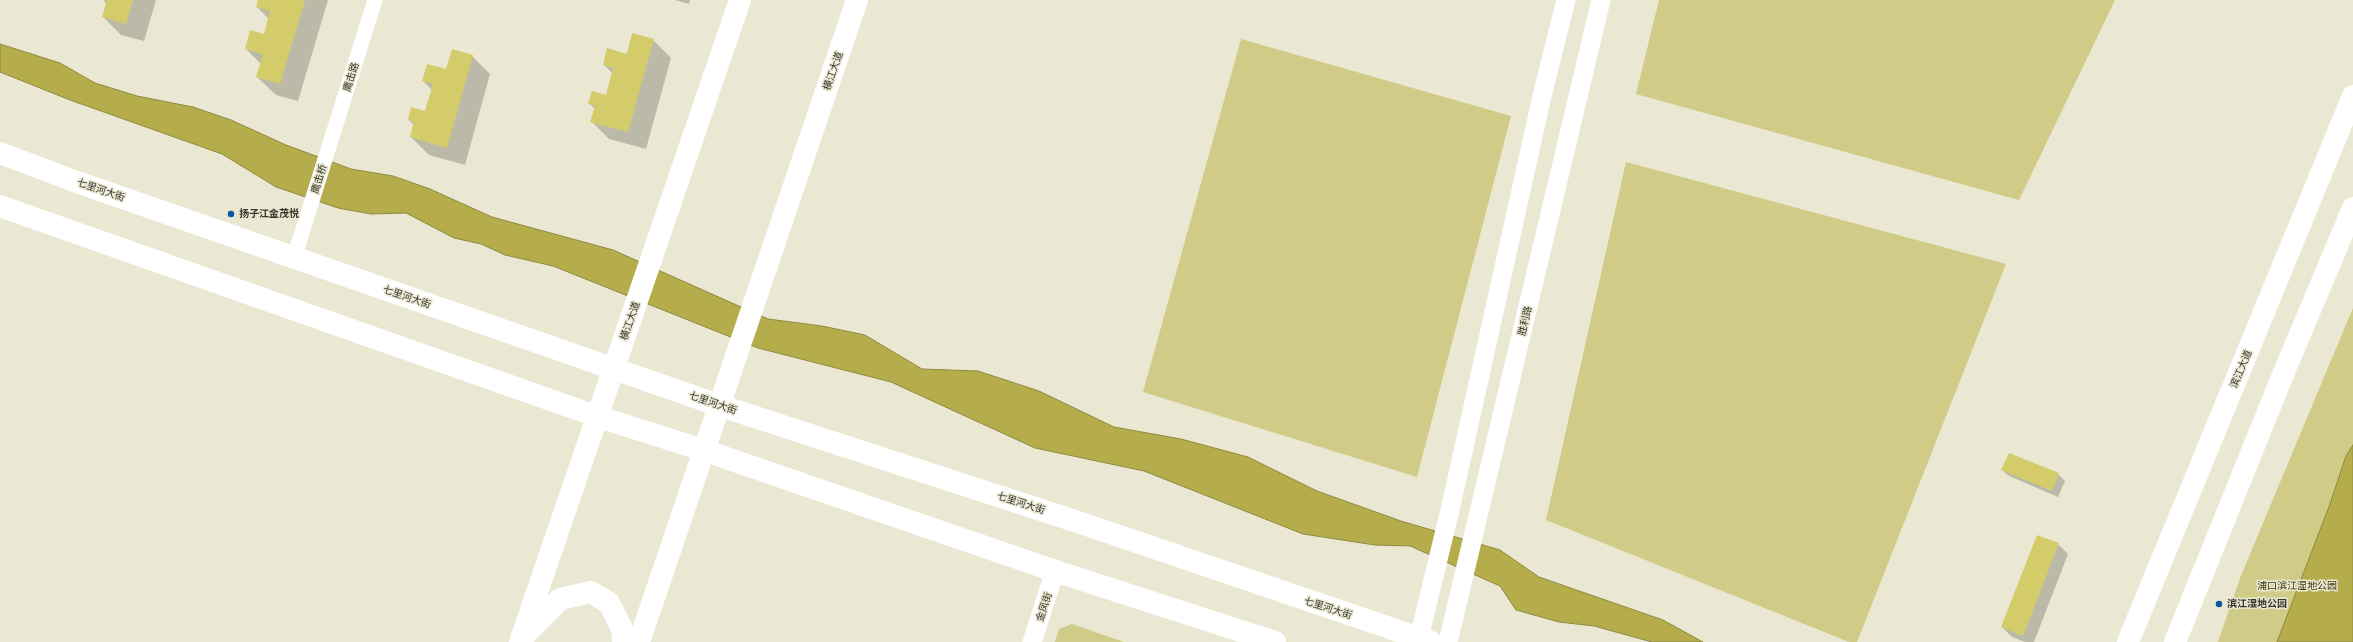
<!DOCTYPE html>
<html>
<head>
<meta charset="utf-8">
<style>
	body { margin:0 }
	canvas { display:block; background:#eae8d2 }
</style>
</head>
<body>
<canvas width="2353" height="642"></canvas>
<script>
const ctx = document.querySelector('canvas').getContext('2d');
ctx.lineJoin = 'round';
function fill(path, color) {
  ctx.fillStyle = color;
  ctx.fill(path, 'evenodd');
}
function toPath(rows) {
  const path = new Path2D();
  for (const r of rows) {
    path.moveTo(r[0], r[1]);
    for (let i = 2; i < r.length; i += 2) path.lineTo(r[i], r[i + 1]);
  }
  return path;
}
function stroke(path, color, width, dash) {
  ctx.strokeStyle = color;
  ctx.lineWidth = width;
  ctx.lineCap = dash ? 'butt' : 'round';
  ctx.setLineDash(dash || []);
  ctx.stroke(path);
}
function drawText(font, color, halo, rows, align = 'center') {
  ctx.font = font + ' Ubuntu,"Noto Sans SC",sans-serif';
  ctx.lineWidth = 3;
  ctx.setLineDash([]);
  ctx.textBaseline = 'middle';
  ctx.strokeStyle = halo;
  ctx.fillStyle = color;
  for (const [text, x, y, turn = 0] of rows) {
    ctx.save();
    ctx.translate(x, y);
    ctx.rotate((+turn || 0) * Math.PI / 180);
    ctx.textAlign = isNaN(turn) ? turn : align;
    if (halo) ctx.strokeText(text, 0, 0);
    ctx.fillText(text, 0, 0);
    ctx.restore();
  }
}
fill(toPath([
	[1659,0,2115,0,2019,200,1636,94],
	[1241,39,1511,116,1417,477,1143,392],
	[1626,162,2006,264,1857,642,1849,642,1546,520],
	[2353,308,2353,642,2218,642,2240,578],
	[1072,624,1124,642,1055,642,1059,629]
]), '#d0cb86');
const water = toPath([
	[0,44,60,63,95,83,137,96,193,107,231,120,286,145,351,169,393,176,430,189,492,217,613,250,768,319,822,326,865,335,922,369,978,371,1039,391,1114,427,1181,439,1248,457,1317,491,1401,521,1500,550,1539,577,1663,620,1703,642,1652,642,1594,626,1559,622,1516,610,1500,586,1410,546,1375,545,1303,534,1144,471,1035,448,891,382,758,348,553,266,505,255,481,244,454,238,406,213,371,214,338,208,276,187,222,154,70,100,0,72,0,44],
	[2353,445,2353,642,2277,642,2330,504,2346,456,2353,445]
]);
fill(water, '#b5ad4b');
stroke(water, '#8e8941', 1);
fill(toPath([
	[103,0,156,0,144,41,121,35,103,17,107,4],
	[259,0,328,0,298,101,276,95,257,77,261,64,246,49,264,35,269,19,257,7],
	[675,0,690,0,689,4],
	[653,40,671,58,646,149,609,139,591,121,595,109,590,104,606,96,613,74,604,65],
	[472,56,490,74,465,165,429,155,411,137,414,125,409,120,426,112,432,90,423,81],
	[2002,470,2058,474,2065,481,2058,497,2009,476],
	[2058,544,2068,554,2034,642,2025,642,2012,637,2002,627]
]), '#0003');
fill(toPath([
	[107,0,133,0,126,24,102,17],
	[258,0,305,0,280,84,256,77,263,54,245,49,250,30,264,34,270,11,256,7],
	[632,33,654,39,628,132,590,122,595,106,588,104,592,91,606,95,613,68,603,65,607,48,627,54],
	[452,49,473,55,447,148,410,137,414,122,408,120,411,107,425,111,433,84,422,81,427,64,446,69],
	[2009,453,2059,473,2052,491,2001,470],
	[2037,535,2059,543,2023,636,2001,627]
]), '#d4cc6b');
stroke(toPath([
	[294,258,375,0]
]), '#fff', 15);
stroke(toPath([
	[1032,642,1055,571],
	[1418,642,1450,510,1542,96,1566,0],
	[1448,642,1601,0]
]), '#fff', 19);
stroke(toPath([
	[525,635,560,599,591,592,609,603,622,629,623,642],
	[520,642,740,0],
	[639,642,857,0],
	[2128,642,2353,96],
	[2175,642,2282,377,2353,208]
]), '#fff', 22);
stroke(toPath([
	[0,153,77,182,718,405,1072,520,1431,642],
	[0,206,596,416,703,450,1055,571,1275,642]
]), '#fff', 22);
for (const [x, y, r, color] of [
	[231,214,4,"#0857a6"],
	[2219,604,4,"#0857a6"]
]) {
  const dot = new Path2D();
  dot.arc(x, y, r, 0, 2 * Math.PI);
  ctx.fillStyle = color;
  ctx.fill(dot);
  stroke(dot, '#eae8d2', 1.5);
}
drawText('10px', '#34342b', '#eae8d2', [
	["横江大道",833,71,-71],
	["鹰击路",351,77,-73],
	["鹰击桥",319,179,-73],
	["七里河大街",101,190,19],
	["七里河大街",407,297,19],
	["横江大道",630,321,-71],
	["胜利路",1525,321,-77],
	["滨江大道",2241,369,-67],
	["七里河大街",713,403,19],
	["七里河大街",1021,503,18],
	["金凤街",1044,607,-72],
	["七里河大街",1328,608,18]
]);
drawText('bold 10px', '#34342b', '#eae8d2', [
	["扬子江金茂悦",239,214],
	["滨江湿地公园",2227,604]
], 'left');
drawText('10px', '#3a370c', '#eae8d2', [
	["浦口滨江湿地公园",2297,586]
]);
</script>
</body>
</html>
